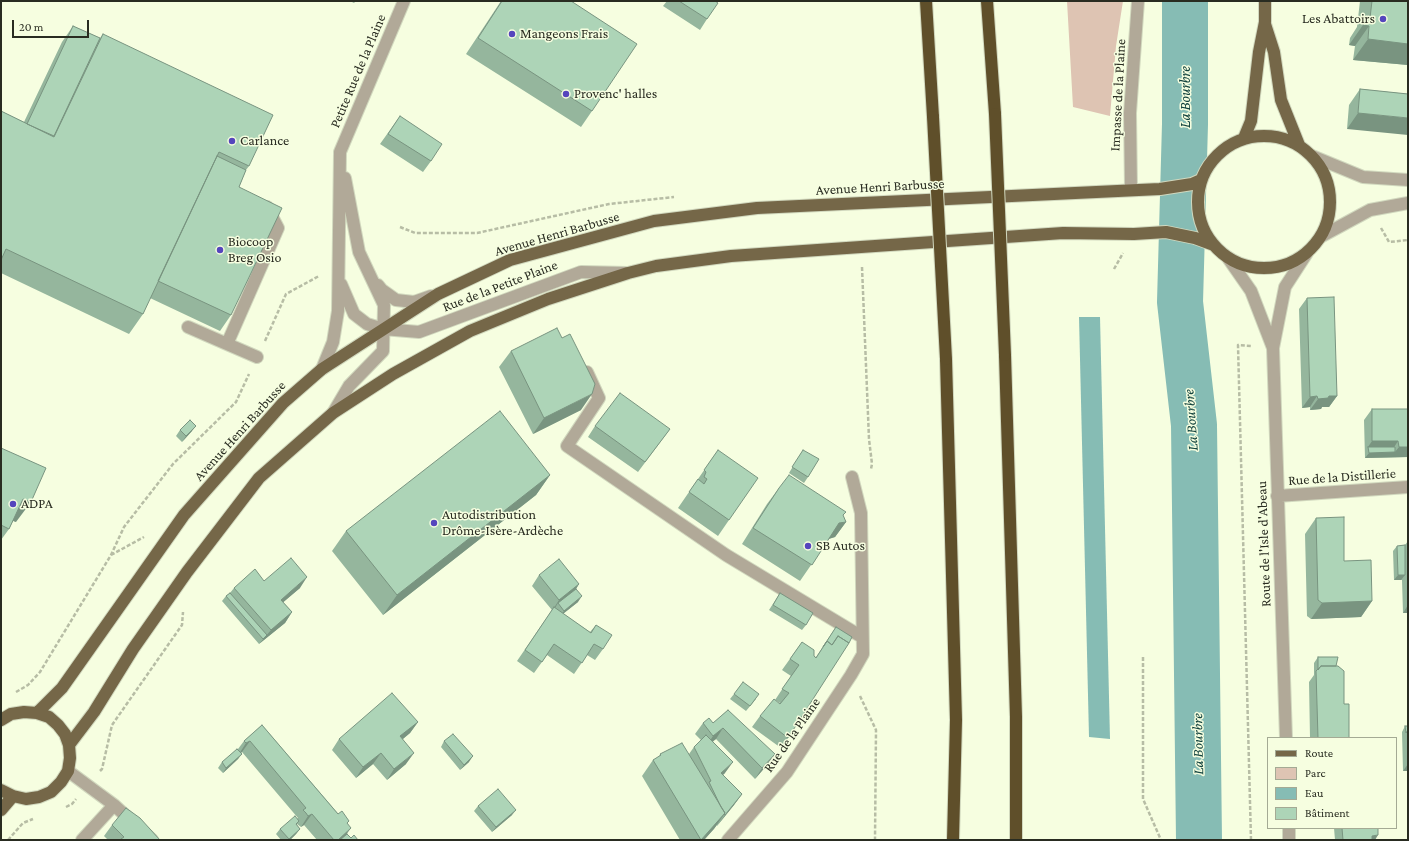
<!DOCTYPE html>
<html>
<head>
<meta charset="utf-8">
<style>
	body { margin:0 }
	#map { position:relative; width:1409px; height:841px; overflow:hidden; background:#f6fee0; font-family:"Crimson Pro",serif }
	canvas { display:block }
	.frame { position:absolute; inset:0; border:2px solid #292c21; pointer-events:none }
	.legend { position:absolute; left:1267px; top:737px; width:130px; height:92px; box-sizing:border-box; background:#f6fee0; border:1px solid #a4aa94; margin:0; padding:5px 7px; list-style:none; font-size:12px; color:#292c21 }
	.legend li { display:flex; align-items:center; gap:8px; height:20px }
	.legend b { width:20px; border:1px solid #a4aa94 }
	.scale { position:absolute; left:12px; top:20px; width:77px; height:18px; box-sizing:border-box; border:2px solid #292c21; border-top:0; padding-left:5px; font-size:12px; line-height:14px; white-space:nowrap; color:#292c21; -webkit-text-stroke:3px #f6fee0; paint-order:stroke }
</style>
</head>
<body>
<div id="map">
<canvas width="1409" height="841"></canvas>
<div class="frame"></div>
<ul class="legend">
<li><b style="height:5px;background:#756748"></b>Route</li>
<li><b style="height:11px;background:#dec4b3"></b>Parc</li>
<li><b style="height:11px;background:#86bcb4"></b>Eau</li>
<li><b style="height:11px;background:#add4b7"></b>Bâtiment</li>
</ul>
<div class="scale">20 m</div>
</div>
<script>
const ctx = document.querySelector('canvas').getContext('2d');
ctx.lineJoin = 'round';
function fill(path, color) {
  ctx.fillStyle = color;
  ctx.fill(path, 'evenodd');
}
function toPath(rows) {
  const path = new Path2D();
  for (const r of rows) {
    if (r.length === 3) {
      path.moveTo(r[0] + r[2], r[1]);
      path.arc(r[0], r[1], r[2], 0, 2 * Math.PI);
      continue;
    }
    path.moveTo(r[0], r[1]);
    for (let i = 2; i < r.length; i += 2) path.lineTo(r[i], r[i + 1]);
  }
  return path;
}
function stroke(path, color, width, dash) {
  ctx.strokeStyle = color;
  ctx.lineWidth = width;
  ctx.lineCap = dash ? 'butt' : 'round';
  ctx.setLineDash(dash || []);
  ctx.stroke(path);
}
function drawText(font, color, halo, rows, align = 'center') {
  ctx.font = font + ' "Crimson Pro",serif';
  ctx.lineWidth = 3;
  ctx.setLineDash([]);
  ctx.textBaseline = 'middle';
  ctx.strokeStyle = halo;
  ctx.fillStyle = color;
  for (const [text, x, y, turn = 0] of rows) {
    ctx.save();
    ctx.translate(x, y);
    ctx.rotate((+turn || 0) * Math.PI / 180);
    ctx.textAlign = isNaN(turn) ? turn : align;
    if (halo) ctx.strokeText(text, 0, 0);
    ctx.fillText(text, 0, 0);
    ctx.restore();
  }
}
fill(toPath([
	[1067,1,1123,1,1116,46,1110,116,1073,107]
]), '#dec4b3');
fill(toPath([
	[1079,317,1100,317,1110,739,1089,737]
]), '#86bcb4');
stroke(toPath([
	[1185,1,1185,124,1180,302,1194,425,1199,840]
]), '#86bcb4', 46);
const minor = toPath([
	[1312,156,1363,177,1408,180],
	[1131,190,1130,113,1138,1],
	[1322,236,1370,210,1408,203],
	[1228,258,1251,291,1273,348],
	[341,284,354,314,367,324,383,329,419,332,581,272,627,273],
	[378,285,382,290,396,300,414,302,431,296],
	[188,327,227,344,278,228,267,207],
	[227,344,257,357],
	[322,369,333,342,338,311,340,152,404,1],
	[587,372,599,398,567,446,726,555,862,637],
	[333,413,349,386,383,351,384,305,359,252,345,178],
	[1277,496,1408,487],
	[1286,738,1273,348,1285,287,1307,253],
	[68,771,114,805,152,840],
	[1289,828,1289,840],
	[82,840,114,805],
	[728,840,787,772,851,675,863,654,861,513,852,477]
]);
const major = toPath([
	[1265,24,1274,52,1281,100,1299,145],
	[1264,202,66],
	[1244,138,1251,121,1259,52,1265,22,1265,1],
	[37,713,62,688,184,515,283,403,322,369,438,294,510,260,654,221,757,208,1160,189,1192,184,1201,180],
	[1,720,11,714,24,712,37,713,49,717,58,725,65,734,69,745,70,758,68,771,61,782,51,792,39,797,26,799,13,796,1,790],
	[69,745,94,712,133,649,187,572,259,478,333,413,393,374,470,331,548,299,628,273,656,266,731,256,1063,233,1134,234,1166,232,1195,238,1214,245],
	[1,810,13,796]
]);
const highway = toPath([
	[926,1,933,117],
	[987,1,995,114],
	[1005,355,1016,717,1016,840],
	[946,359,956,720,953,840]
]);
stroke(minor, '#d1d8be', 14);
stroke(major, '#d1d8be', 14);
stroke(highway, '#d1d8be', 14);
stroke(toPath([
	[400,227,415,233,477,233,609,204,674,197],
	[1381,228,1389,242,1408,240],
	[862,267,869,439,872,464,871,469],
	[1114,269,1123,253],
	[265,341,286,294,319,276],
	[111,555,144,537],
	[1143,657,1143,799,1161,840],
	[16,692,28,685,40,672,111,555,124,527,173,464,236,402,249,374],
	[860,696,876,730,875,840],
	[100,771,102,769,112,725,182,625,183,612],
	[66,807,72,804,76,799],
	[8,840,23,823,33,819],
	[1251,840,1238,345,1252,346]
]), '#b7bda5', 2.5, [4, 2]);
stroke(minor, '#b1a998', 12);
stroke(major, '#756748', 12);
stroke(highway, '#5f4f2a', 12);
const highwayBridge = toPath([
	[995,114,1005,355],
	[933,117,946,359]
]);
stroke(highwayBridge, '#d1d8be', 14, []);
stroke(highwayBridge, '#5f4f2a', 12);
fill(toPath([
	[350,1,356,1,354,3],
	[501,1,571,1,592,111,581,127,466,54],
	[667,1,715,1,707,19,700,30,663,6],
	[1360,1,1408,1,1408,65,1353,60,1355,46,1349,45,1350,38,1357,27],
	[73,26,100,38,103,34,249,166,246,170,239,187,231,315,220,331,150,298,143,314,129,334,1,273,1,111,24,122,62,42],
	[1360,89,1408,94,1347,129,1349,105],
	[400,116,431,161,423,172,380,144],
	[1307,298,1337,396,1329,407,1322,407,1321,409,1310,410,1310,407,1302,408,1299,309],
	[511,351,581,410,533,434,499,367],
	[1372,409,1408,409,1408,457,1365,458,1364,420],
	[595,426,670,429,638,472,588,437],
	[180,430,192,431,182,442,176,436],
	[1,448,16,522,13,521,9,529,1,540],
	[718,450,729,520,718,536,678,508],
	[803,450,808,477,804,483,789,473],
	[550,475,536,495,383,615,332,551,346,531],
	[779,488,843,515,846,522,835,537,829,539,800,581,742,544,767,504],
	[1316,518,1344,561,1372,601,1361,617,1311,619,1307,616,1305,534],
	[1408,541,1408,613,1403,613,1402,580,1394,580,1393,551,1397,546,1405,545],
	[539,575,579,584,576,589,578,602,563,614,590,632,596,625,603,649,595,660,587,655,574,674,547,655,534,673,517,661,552,610,532,586],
	[264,581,300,588,283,602,292,612,285,623,259,644,222,601,226,596,230,593,234,588],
	[780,593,806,625,802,630,769,610],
	[836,627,788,738,781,748,752,727,760,716,780,703,775,700,791,676,782,670,802,642,814,656,816,657],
	[1318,657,1336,666,1344,704,1349,738,1310,738,1309,682,1314,675,1314,663],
	[734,694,756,699,746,711,730,699],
	[728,710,767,765,755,779,716,739,713,741,725,773,723,775,742,794,734,805,717,826,717,825,704,840,680,840,642,776,653,760,659,757,660,754,689,754,694,747,701,740,695,734,703,723,713,723],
	[418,722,410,733,403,739,406,764,387,780,373,764,356,778,332,750,339,739],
	[262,725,347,824,347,834,351,838,358,840,317,840,304,825,301,827,297,824,297,825,300,829,296,834,290,840,281,840,276,834,280,829,298,818,242,752,241,753,238,759,223,773,218,768,222,762,238,749,244,741],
	[1405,726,1408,726,1408,771,1403,771,1402,732],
	[444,741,469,762,460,770,441,747],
	[478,806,512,815,492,832,474,811],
	[112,825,160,840,108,840,104,836],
	[1334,828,1378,828,1375,840,1335,840]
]), '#95b69d');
fill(toPath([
	[1363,25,1369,26,1355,46,1349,45],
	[1368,39,1408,44,1408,65,1353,60],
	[1358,113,1408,118,1408,135,1347,129],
	[592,394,581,410,533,434,544,418],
	[1317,396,1310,407,1302,408,1310,397],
	[1329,396,1337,396,1329,407,1322,407,1321,409,1310,410,1318,399],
	[196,426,192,431,182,442,186,436],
	[1372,441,1398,441,1391,452,1368,447],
	[1399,447,1408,447,1408,457,1365,458,1369,453,1395,452],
	[550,475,536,495,383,615,397,595],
	[23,499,31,502,16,522,9,519],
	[846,522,835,537,828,539,839,523],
	[1398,575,1405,575,1401,580,1394,580],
	[307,577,300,588,273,611,281,600],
	[579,584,572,595,558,603,555,608,552,611,559,600],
	[582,596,578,602,560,616,564,611],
	[1372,601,1361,617,1311,619,1322,603],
	[1408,605,1408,613,1403,613],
	[292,612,285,623,259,644,271,630],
	[418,722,410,733,393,747,400,736],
	[723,728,716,739,706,747,713,736],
	[250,741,242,752,239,754,246,743],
	[381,753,373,764,356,778,363,767],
	[414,753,406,764,387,780,394,769],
	[242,754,238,759,223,773,226,768],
	[775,754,767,765,755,779,762,768],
	[473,756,469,762,460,770,464,765],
	[733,762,725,773,713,784,721,773],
	[1408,764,1408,771,1403,771],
	[742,794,734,805,717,826,725,815],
	[516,810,512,815,492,832,496,827],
	[725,813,714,829,704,840,701,840],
	[312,814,304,825,301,827,308,816],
	[351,828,343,839,342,840,338,840],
	[300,829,296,834,290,840,288,840],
	[1378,835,1375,840,1369,840,1372,836]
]), '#799480');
const building = toPath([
	[502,1,571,1,637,44,592,111,478,38,502,1],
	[679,1,715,1,718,3,707,19,679,1],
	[1372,1,1408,1,1408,44,1368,39,1369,26,1363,25,1364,18,1370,18,1372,1],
	[73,26,100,38,54,136,27,124,73,26],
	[103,34,273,115,249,166,219,152,143,314,6,249,1,260,1,111,54,137,103,34],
	[1360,89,1408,94,1408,118,1358,113,1360,89],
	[400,116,442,144,431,161,388,134,400,116],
	[217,156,246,170,239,187,282,208,231,315,158,281,217,156],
	[1334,297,1337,396,1329,396,1328,398,1318,399,1317,396,1310,397,1307,298,1334,297],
	[557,328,562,338,570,334,595,384,592,394,544,418,511,351,557,328],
	[620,393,670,429,645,462,595,426,620,393],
	[1372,409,1408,409,1408,447,1399,447,1398,441,1372,441,1372,409],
	[500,411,550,475,397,595,346,531,500,411],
	[190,420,196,426,186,436,180,430,190,420],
	[1368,447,1395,447,1395,452,1369,453,1368,447],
	[1,448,46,468,31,502,23,499,9,529,1,525,1,448],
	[718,450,758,478,729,520,689,492,698,479,704,484,707,479,704,477,706,472,704,470,718,450],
	[803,450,819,459,808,477,792,467,803,450],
	[789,475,846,512,843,515,846,522,839,523,812,565,753,528,779,488,789,475],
	[1344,517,1344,561,1371,560,1372,601,1322,603,1318,600,1316,518,1344,517],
	[1405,545,1405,575,1398,575,1397,546,1405,545],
	[291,558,307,577,281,600,292,612,271,630,234,588,255,569,264,581,291,558],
	[559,559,579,584,559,600,539,575,559,559],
	[576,589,582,596,564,611,558,603,576,589],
	[230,593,267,635,263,639,226,596,230,593],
	[780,593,813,613,806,625,773,605,780,593],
	[554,607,591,633,596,625,612,635,603,649,594,644,582,663,554,644,542,662,525,650,554,607],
	[836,627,852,637,849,643,838,636,832,645,827,641,823,647,836,627],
	[838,636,849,643,788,738,760,716,774,699,780,704,789,693,782,689,799,665,790,659,802,642,814,650,814,656,816,658,827,641,832,645,838,636],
	[1318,657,1338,657,1336,666,1321,666,1318,670,1318,657],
	[1321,666,1338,666,1344,671,1344,704,1349,704,1349,738,1318,738,1316,671,1321,666],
	[743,682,759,694,750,706,734,694,743,682],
	[392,693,418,722,400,736,414,753,394,769,381,753,363,767,339,739,392,693],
	[728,710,775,754,762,768,723,728,713,736,703,723,709,718,713,723,728,710],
	[262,725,338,814,342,811,349,821,347,823,351,828,338,840,334,840,312,814,308,816,306,813,303,810,306,808,250,741,246,743,244,741,262,725],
	[1405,726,1408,726,1408,730,1406,733,1405,726],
	[453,734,473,756,464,765,444,741,453,734],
	[706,735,733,762,721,773,742,794,725,815,724,814,725,813,721,807,709,782,711,781,694,747,706,735],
	[682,743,725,813,701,840,653,760,661,755,660,754,682,743],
	[237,749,242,754,226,768,222,762,237,749],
	[498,789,516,810,496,827,478,806,498,789],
	[126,808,140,818,160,840,122,840,121,839,124,837,112,825,126,808],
	[295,816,299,821,296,824,300,829,289,839,280,829,295,816],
	[1342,828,1378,828,1378,835,1372,836,1372,840,1343,840,1342,828],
	[347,834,351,838,354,835,358,840,340,840,347,834]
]);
fill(building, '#add4b7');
stroke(building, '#799480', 1);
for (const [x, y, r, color] of [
	[1383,19,4,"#5545bd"],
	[512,34,4,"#5545bd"],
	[566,94,4,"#5545bd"],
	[232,141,4,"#5545bd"],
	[220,250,4,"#5545bd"],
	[13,504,4,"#5545bd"],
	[434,523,4,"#5545bd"],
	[808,546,4,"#5545bd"]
]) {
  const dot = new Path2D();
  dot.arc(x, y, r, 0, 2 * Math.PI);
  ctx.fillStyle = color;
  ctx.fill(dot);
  stroke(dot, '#f6fee0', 1.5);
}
drawText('14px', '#292c21', '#f6fee0', [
	["Les Abattoirs",1375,19,"right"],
	["Mangeons Frais",520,34],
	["Provenc' halles",574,94],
	["Carlance",240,141],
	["Biocoop",228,242],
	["Breg Osio",228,258],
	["ADPA",21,504],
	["Autodistribution",442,515],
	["Drôme-Isère-Ardèche",442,531],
	["SB Autos",816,546]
], 'left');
drawText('14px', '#292c21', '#f6fee0', [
	["Petite Rue de la Plaine",358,71,-67],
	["Impasse de la Plaine",1118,95,-87],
	["Avenue Henri Barbusse",880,187,-3],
	["Avenue Henri Barbusse",557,234,-16],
	["Rue de la Petite Plaine",500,286,-21],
	["Avenue Henri Barbusse",240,431,-48],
	["Rue de la Distillerie",1342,477,-4],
	["Route de l'Isle d'Abeau",1264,544,-92],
	["Rue de la Plaine",792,735,-55]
]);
drawText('italic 15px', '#12433e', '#f6fee0', [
	["La Bourbre",1185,97,-90],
	["La Bourbre",1191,420,-94],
	["La Bourbre",1198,744,-91]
]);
</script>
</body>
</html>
